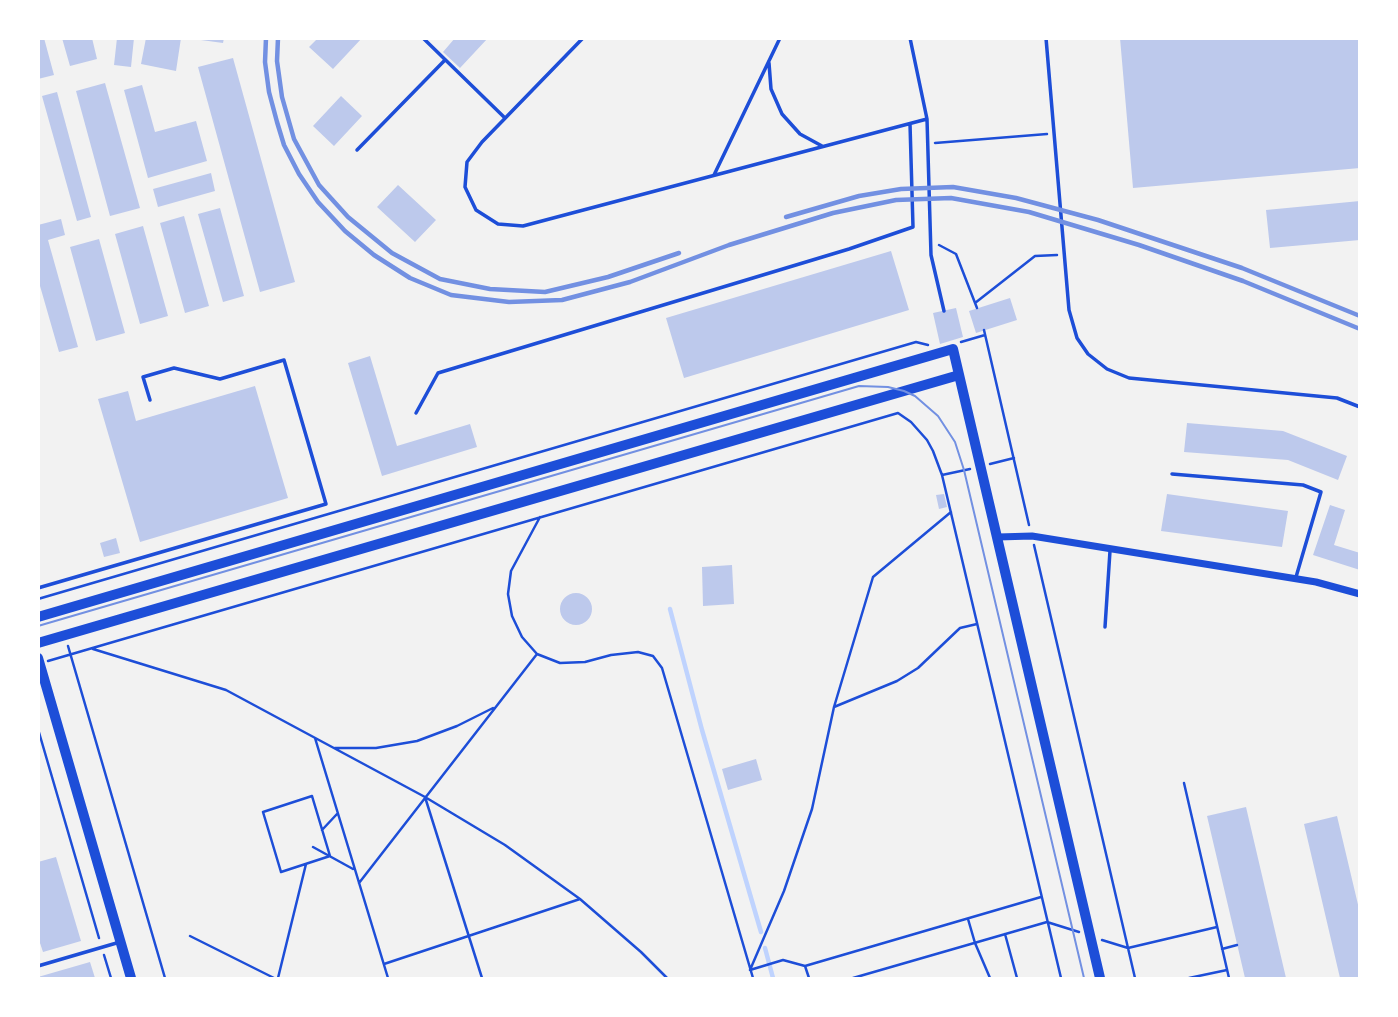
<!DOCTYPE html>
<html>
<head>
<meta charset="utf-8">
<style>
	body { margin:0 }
	#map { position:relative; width:1398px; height:1017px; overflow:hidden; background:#f2f2f2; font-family:"Exo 2",sans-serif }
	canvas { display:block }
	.frame { position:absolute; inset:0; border:40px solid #fff; pointer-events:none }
</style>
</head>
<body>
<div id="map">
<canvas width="1398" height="1017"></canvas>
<div class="frame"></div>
</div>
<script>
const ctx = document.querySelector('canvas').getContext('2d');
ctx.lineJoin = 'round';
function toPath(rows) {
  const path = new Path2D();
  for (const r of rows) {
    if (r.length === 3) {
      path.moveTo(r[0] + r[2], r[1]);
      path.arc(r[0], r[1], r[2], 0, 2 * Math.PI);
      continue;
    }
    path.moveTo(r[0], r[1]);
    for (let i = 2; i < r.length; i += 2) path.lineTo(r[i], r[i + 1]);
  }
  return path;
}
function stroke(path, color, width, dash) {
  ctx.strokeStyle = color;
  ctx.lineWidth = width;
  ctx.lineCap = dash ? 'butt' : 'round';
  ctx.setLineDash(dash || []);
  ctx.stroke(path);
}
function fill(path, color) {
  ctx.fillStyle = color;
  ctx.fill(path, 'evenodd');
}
stroke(toPath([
	[670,609,702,730,761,932],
	[765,948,773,978]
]), '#bfd3fe', 4.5);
fill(toPath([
	[38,38,44,38,54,75,38,79],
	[62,38,92,38,97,59,70,66],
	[117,38,134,38,131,67,114,65],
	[146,38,181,38,176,71,141,64],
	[201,38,224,38,223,43,201,40],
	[318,38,362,38,333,69,309,47],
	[455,38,488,38,460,68,443,52],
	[1120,38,1360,38,1360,168,1133,188],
	[233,58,295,282,260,292,198,67],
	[105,83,140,208,110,216,76,91],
	[142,85,155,132,196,121,207,161,148,178,124,90],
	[57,92,91,217,77,221,42,96],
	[341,96,362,116,334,146,313,126],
	[211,173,215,191,158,207,153,189],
	[398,185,436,220,415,242,377,207],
	[1360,201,1360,240,1270,248,1266,210],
	[220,208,244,296,223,302,198,214],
	[184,216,209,306,185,313,160,223],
	[61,219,65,235,48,240,78,347,59,352,38,279,38,225],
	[143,226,168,316,140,324,115,234],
	[99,239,125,333,96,341,70,247],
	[891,251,909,310,684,378,666,318],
	[1010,298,1017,320,976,333,969,311],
	[956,308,963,337,940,344,933,313],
	[370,356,397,446,470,424,477,447,382,476,348,363],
	[255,386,288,498,140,542,98,399,128,391,136,421],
	[1187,423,1283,431,1347,456,1338,480,1288,460,1184,452],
	[944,494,947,507,939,509,936,495],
	[1167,494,1288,511,1282,547,1161,531],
	[1330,505,1345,510,1334,545,1360,553,1360,570,1313,555],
	[116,538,120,553,104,557,100,543],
	[732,565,734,604,703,606,702,567],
	[576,609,16],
	[756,759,762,780,728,790,722,769],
	[1246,807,1286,978,1245,978,1207,816],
	[1337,816,1360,913,1360,978,1340,978,1304,824],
	[56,857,81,941,43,952,38,937,38,862],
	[90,962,95,978,38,978,38,977]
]), '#bdc9ec');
stroke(toPath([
	[935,143,1047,134],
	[939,245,956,254,977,308],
	[975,303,1035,256,1057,255],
	[984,330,1029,525],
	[961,342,985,335],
	[990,464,1014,458],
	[942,475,970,469],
	[540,517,511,571,508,594,512,616,522,637,537,654,560,663,585,662,611,655,638,652,653,656,662,668,753,978],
	[1034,545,1135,978],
	[38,599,916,342,928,345],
	[68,646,165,978],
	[93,649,226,690,425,797,505,845,580,899,641,952,667,978],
	[48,661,898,413,911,422,927,440,933,451,942,475,1061,978],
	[834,707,897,681,918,668,960,628,977,624],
	[38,729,99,938],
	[315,738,388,978],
	[335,748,376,748,417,741,457,726,493,708],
	[1184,783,1229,978],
	[312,796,330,856,281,872,263,812,312,796],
	[425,797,482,978],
	[322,830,337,814],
	[313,847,353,869],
	[359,883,537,654],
	[968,919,975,943,990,978],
	[1005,934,1017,978],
	[190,936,274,978],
	[1102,940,1128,948,1217,927],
	[1222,949,1237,945],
	[104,955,111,978],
	[384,964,580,899],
	[805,966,809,978],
	[750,970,784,891,812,809,834,707,873,577,951,512],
	[750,970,783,960,805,966,1041,897],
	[278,978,306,864],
	[853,978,1047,922,1079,932],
	[1189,978,1227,970]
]), '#1d4ed8', 2.5);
stroke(toPath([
	[423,38,505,118],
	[583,38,482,142,467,162,465,187,476,210,498,224,523,226,927,119],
	[910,38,927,119,931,255,944,311],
	[1046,38,1069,310,1077,338,1088,354,1107,369,1129,378,1337,398,1360,407],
	[769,63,771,89,782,114,800,134,822,146],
	[357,150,445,60],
	[714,175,780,38],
	[416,413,438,373,849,249,913,227,910,124],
	[1172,474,1303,485,1321,492,1296,577],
	[38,588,326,504,284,360,220,379,174,368,143,377,150,400],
	[1105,627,1110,551],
	[38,966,120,942]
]), '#1d4ed8', 3.5);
stroke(toPath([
	[998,537,1032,536,1316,582,1360,594]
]), '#1d4ed8', 7);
stroke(toPath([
	[38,617,953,349,1100,978],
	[38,643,959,375],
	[38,658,131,978]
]), '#1d4ed8', 10);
stroke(toPath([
	[38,626,859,386,888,387,904,391,915,396,938,416,955,442,964,470,1084,978]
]), '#7290e2', 2);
stroke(toPath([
	[266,38,265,62,269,92,277,122,284,145,299,174,318,202,345,231,374,255,410,278,451,295,509,302,562,300,630,282,729,245,833,213,896,200,951,198,1029,212,1139,245,1243,281,1360,329],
	[278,38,277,61,282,97,294,139,319,185,348,217,392,253,440,279,490,289,545,292,608,277,679,253],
	[786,217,859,196,901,189,953,187,1016,198,1098,220,1242,268,1360,316]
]), '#7290e2', 4.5);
</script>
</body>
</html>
